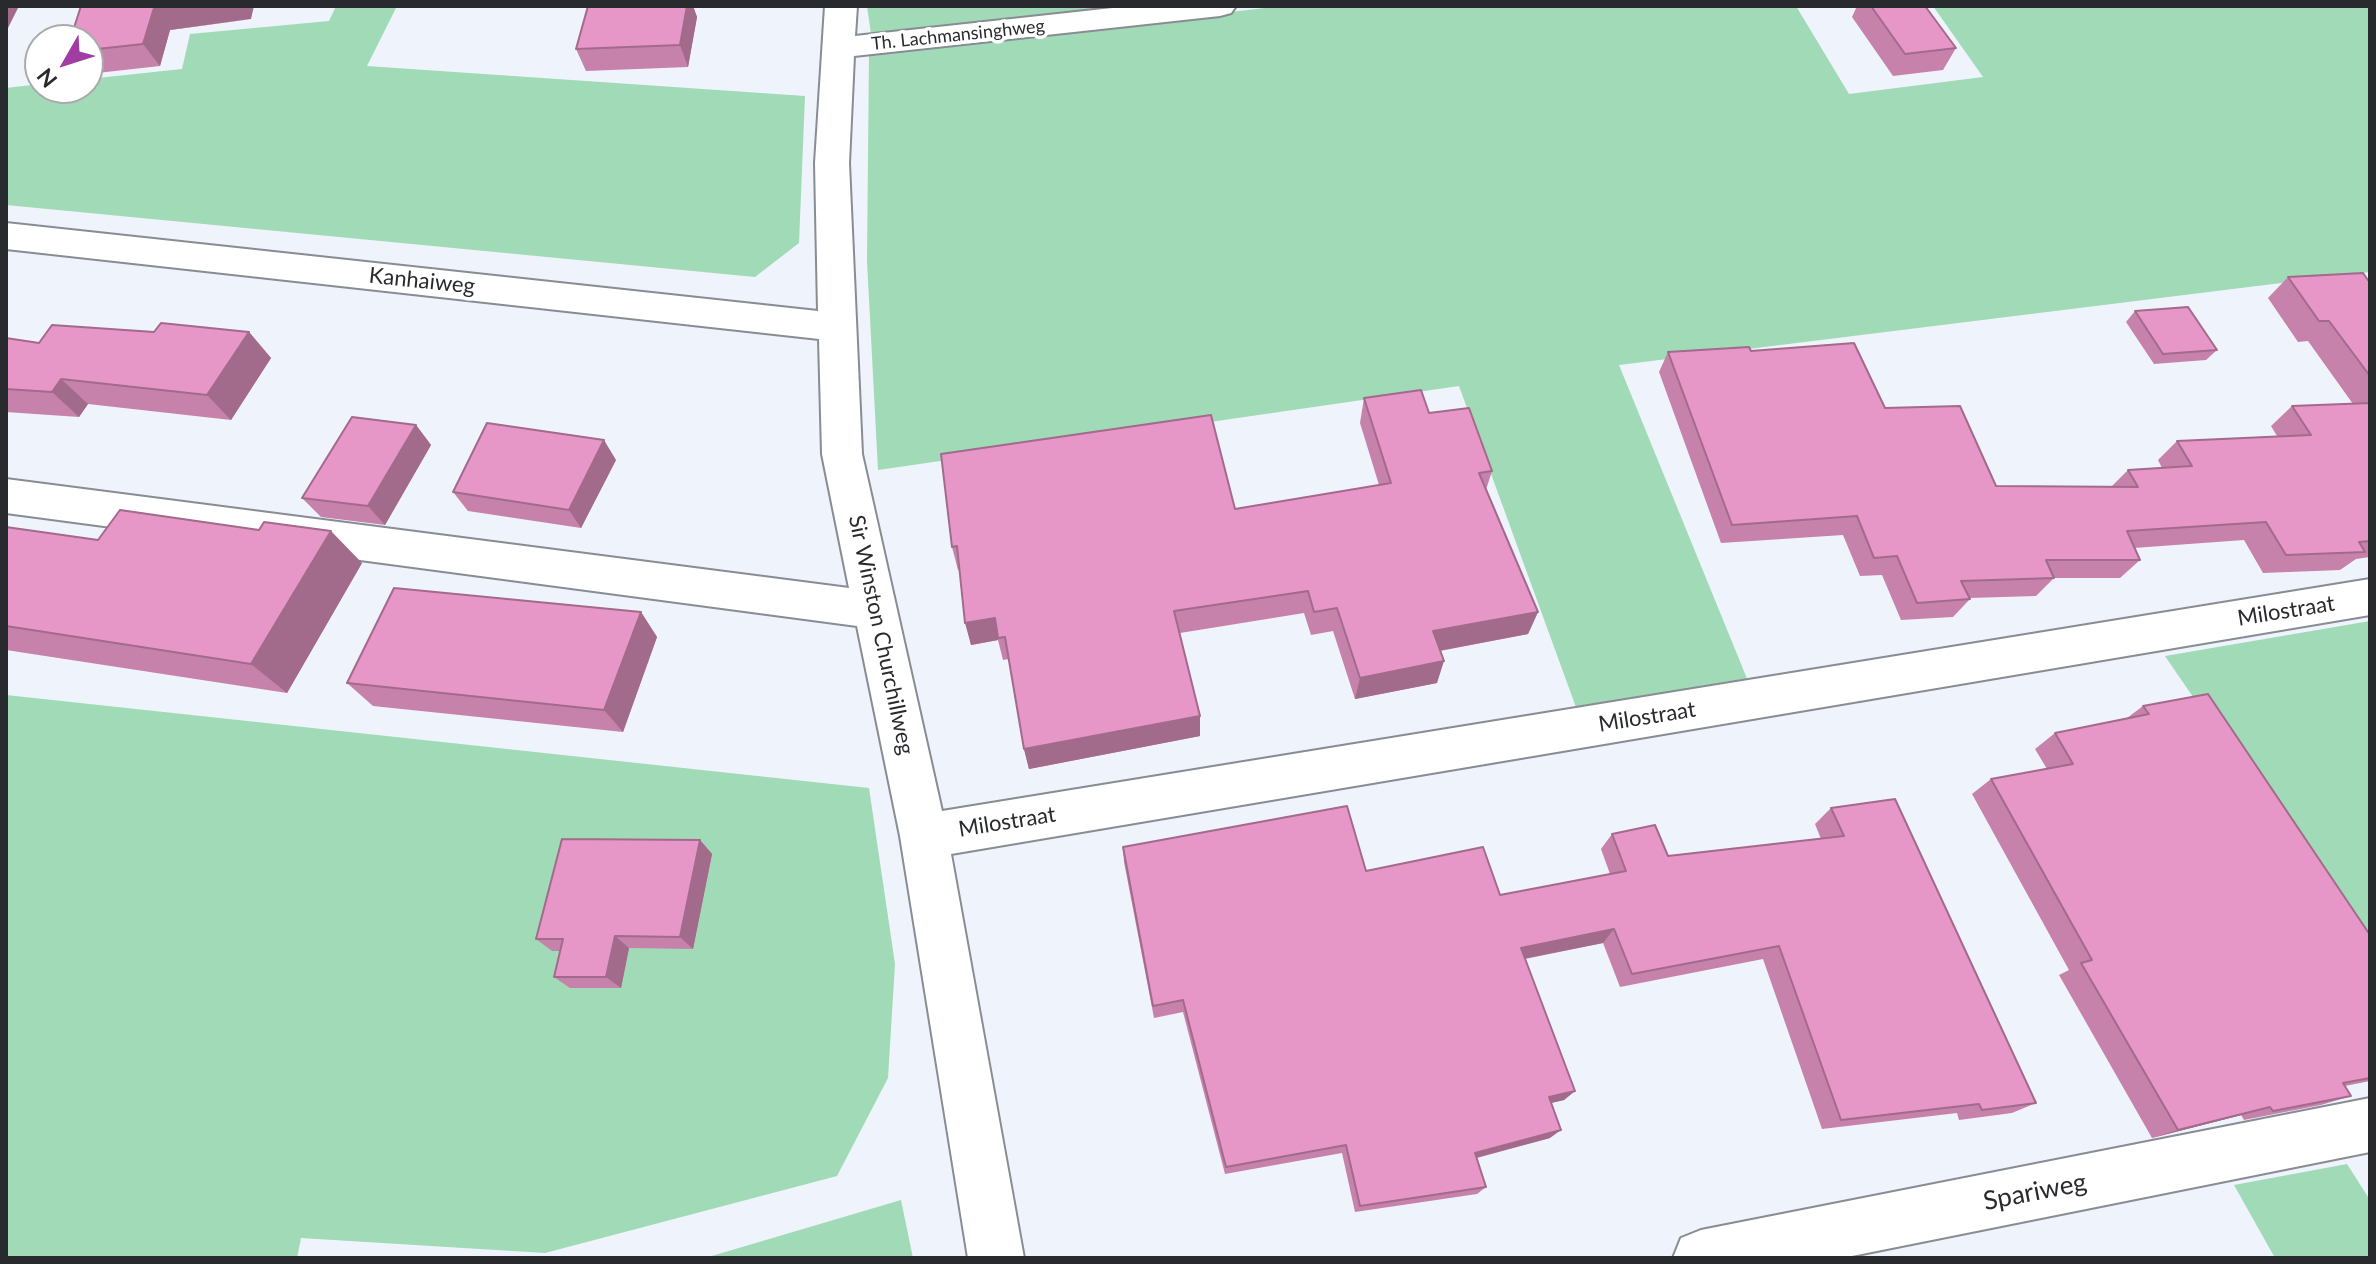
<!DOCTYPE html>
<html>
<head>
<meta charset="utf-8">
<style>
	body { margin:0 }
	#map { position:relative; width:2376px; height:1264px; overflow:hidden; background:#eff3fc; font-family:Lato,sans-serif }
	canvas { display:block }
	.frame { position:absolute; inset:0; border:8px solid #282a2d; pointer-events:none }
	.north { position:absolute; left:24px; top:24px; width:80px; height:80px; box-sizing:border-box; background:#fff; border:2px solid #a9aaab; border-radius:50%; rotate:231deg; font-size:22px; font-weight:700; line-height:32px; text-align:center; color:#282a2d }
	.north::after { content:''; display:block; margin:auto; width:28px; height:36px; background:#a03da4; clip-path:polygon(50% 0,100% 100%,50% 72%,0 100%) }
</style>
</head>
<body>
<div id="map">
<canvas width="2376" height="1264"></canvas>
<div class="frame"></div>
<div class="north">N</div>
</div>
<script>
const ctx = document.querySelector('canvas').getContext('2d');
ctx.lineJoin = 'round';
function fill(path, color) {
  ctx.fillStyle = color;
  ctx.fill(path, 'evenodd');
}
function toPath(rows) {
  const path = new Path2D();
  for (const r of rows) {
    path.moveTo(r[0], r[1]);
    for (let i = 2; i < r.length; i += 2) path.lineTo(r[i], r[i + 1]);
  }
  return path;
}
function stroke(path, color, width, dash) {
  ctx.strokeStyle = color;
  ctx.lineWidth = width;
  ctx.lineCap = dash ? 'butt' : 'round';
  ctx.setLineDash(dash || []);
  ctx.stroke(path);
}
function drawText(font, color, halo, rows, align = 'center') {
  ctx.font = font + ' Lato,sans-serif';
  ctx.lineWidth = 7;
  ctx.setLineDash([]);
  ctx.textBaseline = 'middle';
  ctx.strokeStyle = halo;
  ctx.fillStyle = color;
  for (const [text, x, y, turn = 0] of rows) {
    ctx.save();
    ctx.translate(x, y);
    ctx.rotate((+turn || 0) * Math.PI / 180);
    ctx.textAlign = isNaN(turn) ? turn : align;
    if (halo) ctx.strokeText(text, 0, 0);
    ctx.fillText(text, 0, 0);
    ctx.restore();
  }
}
fill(toPath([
	[336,6,397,6,367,66,805,96,799,243,755,277,6,205,6,88,40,84,40,88,88,88,88,79,182,69,190,34,329,21],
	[867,6,1127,6,871,34],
	[1283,6,1796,6,1849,94,1983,77,1933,6,2370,6,2370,272,1619,365,1748,681,1577,710,1459,386,878,470,867,261,869,53],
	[2370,621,2370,956,2165,656],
	[6,695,869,788,895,964,888,1078,837,1176,545,1253,301,1238,297,1258,6,1258],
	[2347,1164,2370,1200,2370,1258,2275,1258,2234,1185],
	[901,1200,913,1258,705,1258]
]), '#a0dab7');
const minor = toPath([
	[825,6,857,6,855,36,1131,6,1236,6,1231,13,1220,16,854,56,849,163,862,454,942,811,2370,579,2370,615,951,854,1024,1258,968,1258,900,836,857,626,6,513,6,479,849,588,822,454,819,339,6,249,6,223,818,311,815,163,825,6],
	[2370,1098,2370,1152,1842,1258,1673,1258,1681,1238,1701,1230,2370,1098]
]);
stroke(minor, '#888c93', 4);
fill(minor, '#fff');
fill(toPath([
	[588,6,693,6,697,17,688,67,586,71,576,49],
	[1857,6,1925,6,1956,48,1943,70,1893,76,1852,17],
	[251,19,170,30,160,66,88,74,88,40],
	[2288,277,2370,283,2370,557,2356,559,2340,570,2263,573,2244,540,2134,548,2140,560,2120,578,2054,578,2036,596,1969,598,1970,599,1953,617,1901,620,1882,575,1860,576,1843,535,1721,543,1659,372,1668,352,1751,351,1885,408,1996,486,2111,487,2128,470,2162,468,2158,460,2177,441,2277,436,2271,426,2292,406,2353,404,2308,341,2298,342,2268,298],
	[2135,311,2217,350,2206,360,2154,364,2126,322],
	[154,332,249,332,271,358,231,420,88,404,79,417,6,412,6,338,39,343],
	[1364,398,1429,413,1492,471,1486,490,1538,612,1528,634,1440,651,1437,683,1355,699,1333,631,1311,635,1304,613,1180,633,1200,736,1029,769,1024,749,1009,659,1003,660,998,640,971,645,959,570,958,570,952,547,1235,509,1379,485,1360,423],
	[416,425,431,445,385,525,321,517,302,498],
	[616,460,581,528,468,511,453,492],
	[6,527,98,540,362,563,287,693,6,650],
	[641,612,657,637,623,732,373,706,347,683],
	[2143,706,2370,935,2370,1081,2345,1086,2351,1096,2321,1105,2244,1120,2241,1115,2152,1138,2059,975,2069,970,1972,794,1991,779,2047,769,2035,749,2055,733,2127,718],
	[1831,808,2036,1103,2012,1113,1959,1120,1957,1113,1822,1129,1763,959,1620,987,1603,943,1525,959,1575,1091,1564,1100,1551,1103,1550,1138,1477,1158,1486,1187,1477,1194,1355,1212,1342,1153,1225,1174,1183,1012,1154,1018,1124,862,1123,847,1366,871,1500,895,1610,874,1601,849,1612,834,1668,856,1821,839,1815,824],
	[700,840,712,854,693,949,629,948,621,988,570,988,554,977,560,951,552,951,536,939]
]), '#c782ab');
fill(toPath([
	[6,6,19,6,6,32],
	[169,6,254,6,251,19,170,30,160,66,143,44,154,8],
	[687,6,693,6,697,17,688,67,680,45],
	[249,332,271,358,231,420,207,395],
	[61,379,88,404,79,417,52,392],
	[416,425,431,445,385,525,368,506],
	[604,440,616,460,581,528,569,510],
	[331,531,362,563,287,693,251,664],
	[641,612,657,637,623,732,604,710],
	[1538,612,1528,634,1427,653,1433,631],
	[995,618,998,640,971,645,965,623],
	[1444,661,1437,683,1355,699,1360,678],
	[1200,716,1200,736,1029,769,1024,749],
	[700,840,712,854,693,949,680,937],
	[1614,929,1603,943,1512,961,1521,948],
	[615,936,629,948,621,988,606,977],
	[1575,1091,1564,1100,1538,1106,1549,1097],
	[2270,1107,2241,1115,2152,1138,2178,1130],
	[1561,1130,1550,1138,1467,1160,1475,1153]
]), '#a26a8b');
const building = toPath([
	[81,6,169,6,154,8,143,44,88,50,88,40,70,40,81,6],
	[588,6,687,6,680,45,576,49,588,6],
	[1871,6,1925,6,1956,48,1905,54,1871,6],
	[2363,273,2370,283,2370,376,2329,321,2319,321,2288,277,2363,273],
	[2188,307,2217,350,2163,354,2135,311,2188,307],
	[161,323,249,332,207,395,61,379,52,392,6,389,6,338,39,343,52,325,154,332,161,323],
	[1854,343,1885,408,1960,406,1996,486,2138,487,2128,470,2192,466,2177,441,2311,435,2292,406,2370,403,2370,541,2359,542,2365,552,2286,555,2266,522,2127,531,2140,560,2046,560,2054,578,1961,581,1970,599,1917,603,1897,556,1874,558,1857,516,1732,525,1668,352,1749,347,1751,351,1854,343],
	[1421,390,1429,413,1469,408,1492,471,1479,473,1538,612,1433,631,1444,661,1360,678,1337,608,1314,612,1308,591,1174,611,1200,716,1024,749,1005,637,998,638,995,618,965,623,957,546,952,547,941,454,1211,415,1235,509,1391,483,1364,398,1421,390],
	[352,417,416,425,368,506,302,498,352,417],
	[487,423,604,440,569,510,453,492,487,423],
	[120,510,259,530,264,522,331,531,251,664,6,626,6,527,98,540,120,510],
	[394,588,641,612,604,710,347,683,394,588],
	[2208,694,2370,935,2370,1078,2343,1083,2351,1096,2273,1111,2270,1107,2178,1130,2081,963,2092,960,1991,779,2073,764,2055,733,2149,714,2143,706,2208,694],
	[1895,799,2036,1103,1982,1110,1979,1104,1841,1120,1779,946,1632,974,1614,929,1521,948,1575,1091,1549,1097,1561,1130,1475,1153,1486,1187,1360,1206,1346,1145,1226,1167,1183,1000,1153,1006,1123,847,1347,806,1366,871,1483,847,1500,895,1626,871,1612,834,1655,825,1668,856,1844,836,1831,808,1895,799],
	[562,839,700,840,680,937,615,936,606,977,554,977,563,939,536,939,562,839]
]);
fill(building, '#e797c7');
stroke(building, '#a26a8b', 2);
drawText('18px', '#282a2d', '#fff', [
	["Th. Lachmansinghweg",958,35,-6]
]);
drawText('22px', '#282a2d', '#fff', [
	["Kanhaiweg",422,281,6],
	["Milostraat",2286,611,-9],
	["Sir Winston Churchillweg",881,635,78],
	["Milostraat",1647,717,-9],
	["Milostraat",1007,822,-9]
]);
drawText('26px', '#282a2d', '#fff', [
	["Spariweg",2035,1192,-11]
]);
</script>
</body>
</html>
